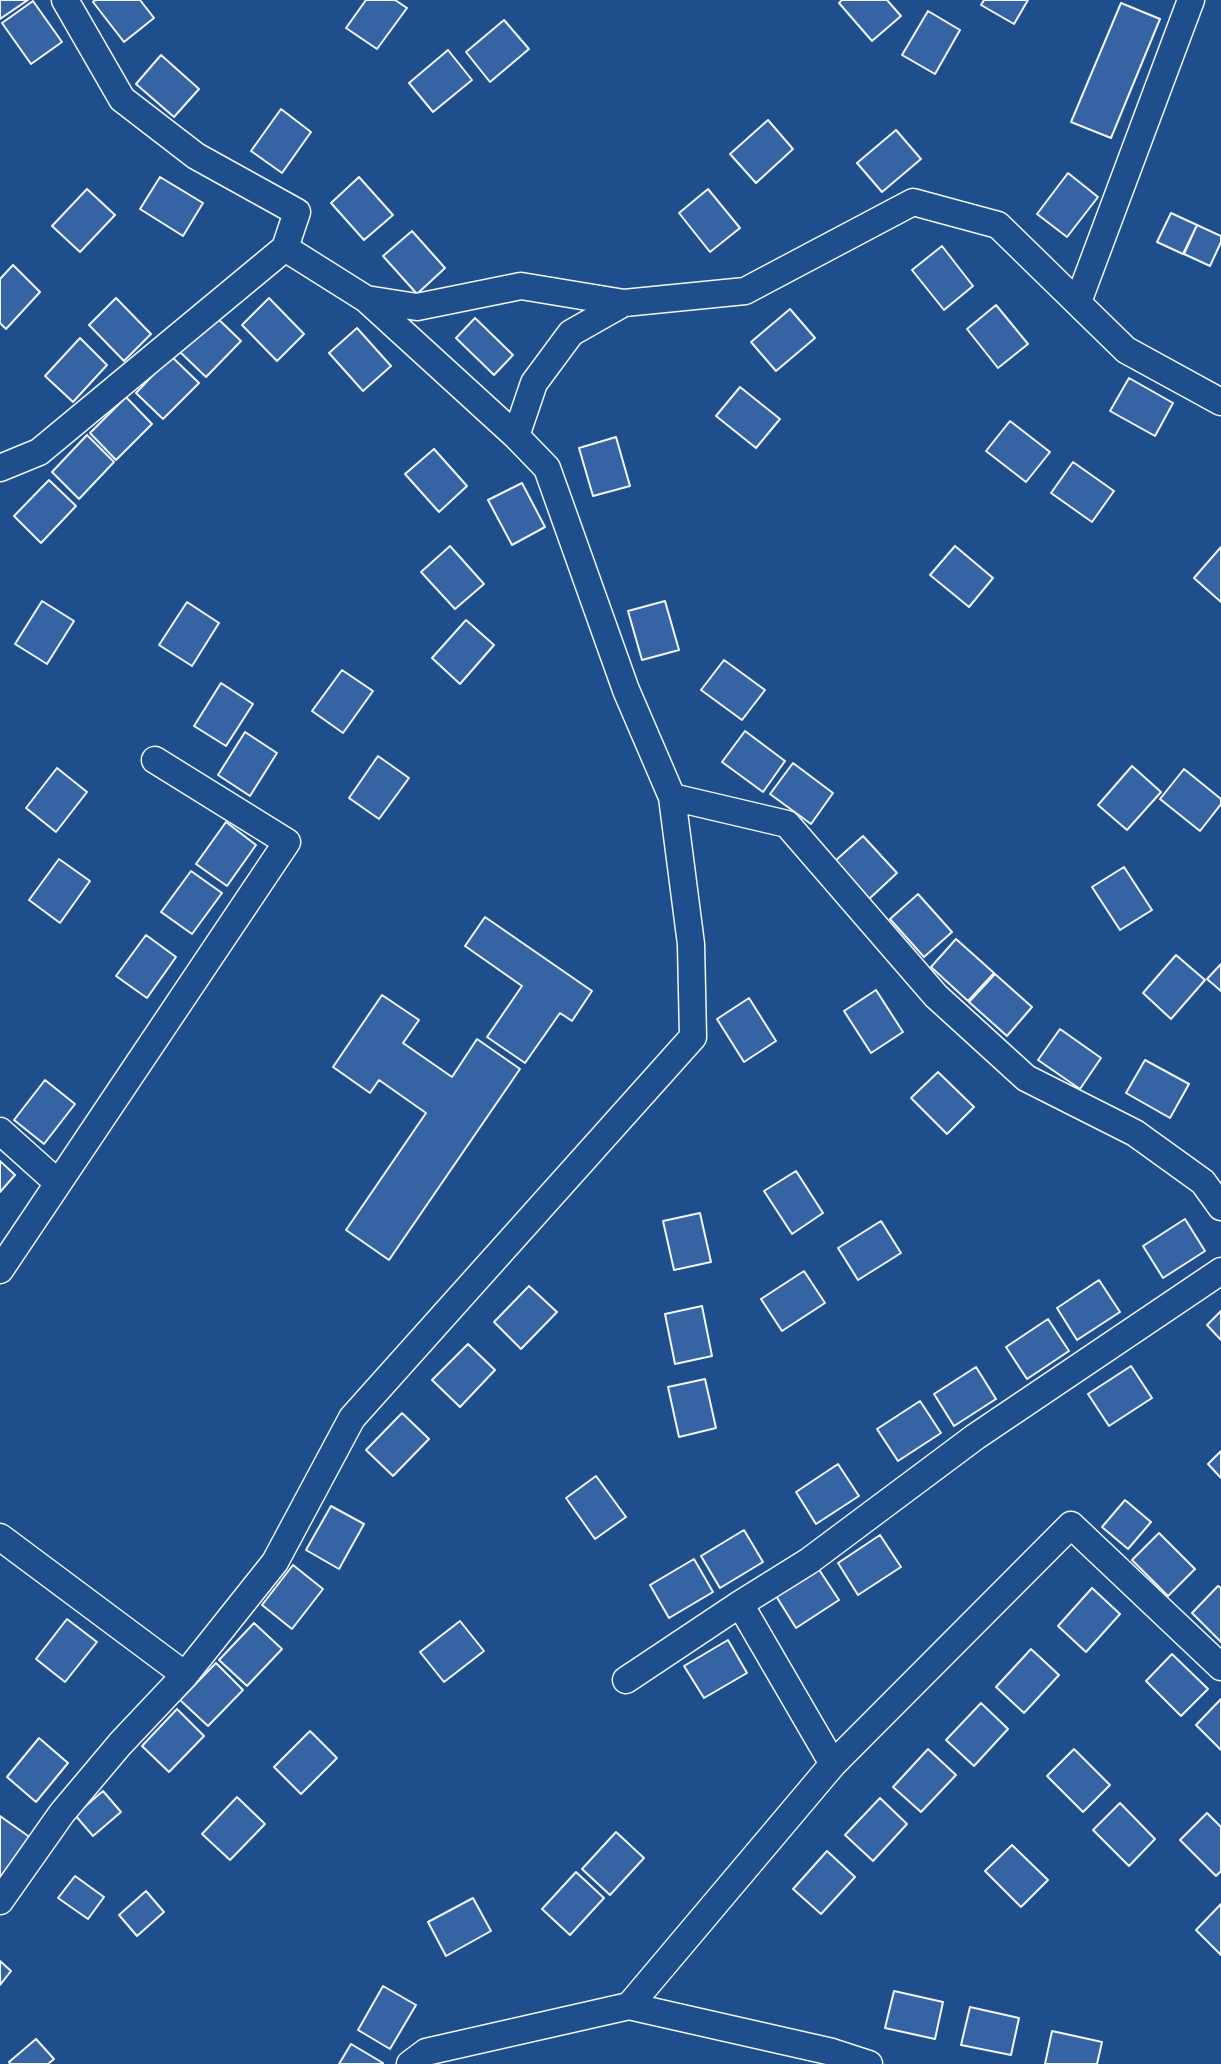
<!DOCTYPE html>
<html>
<head>
<meta charset="utf-8">
<style>
	body { margin:0 }
	canvas { display:block; background:#1f4e8c }
</style>
</head>
<body>
<canvas width="1221" height="2064"></canvas>
<script>
const ctx = document.querySelector('canvas').getContext('2d');
ctx.lineJoin = 'round';
function fill(path, color) {
  ctx.fillStyle = color;
  ctx.fill(path, 'evenodd');
}
function toPath(rows) {
  const path = new Path2D();
  for (const r of rows) {
    path.moveTo(r[0], r[1]);
    for (let i = 2; i < r.length; i += 2) path.lineTo(r[i], r[i + 1]);
  }
  return path;
}
function stroke(path, color, width, dash) {
  ctx.strokeStyle = color;
  ctx.lineWidth = width;
  ctx.lineCap = dash ? 'butt' : 'round';
  ctx.setLineDash(dash || []);
  ctx.stroke(path);
}
const building = toPath([
	[0,0,28,0,0,19,0,0],
	[95,0,140,0,154,18,124,42,93,2,95,0],
	[366,0,395,0,407,8,377,49,346,28,366,0],
	[842,0,887,0,901,16,872,41,839,3,842,0],
	[984,0,1028,0,1014,24,981,5,984,0],
	[33,1,62,42,31,64,2,23,33,1],
	[1121,3,1160,19,1111,138,1071,122,1121,3],
	[928,11,960,30,935,74,902,55,928,11],
	[504,20,529,49,490,82,466,52,504,20],
	[448,50,472,80,433,112,409,83,448,50],
	[161,55,199,89,174,117,136,84,161,55],
	[281,109,311,132,282,173,251,151,281,109],
	[768,120,793,149,756,183,730,154,768,120],
	[896,130,921,159,882,192,857,163,896,130],
	[1068,173,1098,197,1067,237,1037,214,1068,173],
	[160,177,203,203,183,236,140,209,160,177],
	[359,177,393,215,364,240,331,203,359,177],
	[87,189,115,215,80,252,52,226,87,189],
	[708,189,740,228,710,252,679,213,708,189],
	[1171,213,1197,225,1183,254,1157,242,1171,213],
	[1197,225,1221,236,1221,242,1210,266,1184,254,1197,225],
	[412,231,445,268,417,294,383,256,412,231],
	[942,246,973,286,944,310,912,270,942,246],
	[13,265,40,292,6,329,0,323,0,279,13,265],
	[116,298,151,334,124,361,89,325,116,298],
	[269,298,304,334,277,361,242,325,269,298],
	[996,305,1028,344,998,368,967,329,996,305],
	[790,309,815,338,776,371,751,342,790,309],
	[213,314,241,341,206,377,179,351,213,314],
	[475,318,513,355,494,375,456,338,475,318],
	[357,328,391,366,363,391,329,353,357,328],
	[80,338,107,365,73,402,45,376,80,338],
	[171,356,199,383,163,419,136,393,171,356],
	[1129,378,1173,403,1155,436,1110,411,1129,378],
	[740,387,780,419,756,448,716,416,740,387],
	[126,397,152,424,116,460,90,433,126,397],
	[1010,421,1050,452,1026,482,986,451,1010,421],
	[87,435,114,462,79,499,52,472,87,435],
	[616,437,630,486,593,496,579,448,616,437],
	[434,449,467,486,439,512,405,474,434,449],
	[1073,462,1114,491,1092,522,1051,493,1073,462],
	[49,480,76,506,41,543,14,516,49,480],
	[522,483,545,527,512,545,488,500,522,483],
	[450,546,484,584,455,609,421,572,450,546],
	[955,546,993,578,969,607,930,575,955,546],
	[1221,547,1221,602,1194,578,1221,547],
	[42,601,74,621,47,664,15,644,42,601],
	[665,601,679,650,642,660,628,611,665,601],
	[187,602,219,623,192,666,159,645,187,602],
	[466,620,494,645,460,684,432,658,466,620],
	[724,660,765,690,742,720,701,690,724,660],
	[342,670,373,691,343,733,312,711,342,670],
	[221,683,253,704,226,746,194,726,221,683],
	[745,731,785,761,763,792,722,762,745,731],
	[245,732,277,753,250,796,218,775,245,732],
	[378,756,409,778,379,819,349,798,378,756],
	[793,763,833,793,811,824,770,794,793,763],
	[1132,766,1161,792,1127,830,1098,805,1132,766],
	[57,768,87,792,56,832,26,808,57,768],
	[1184,769,1221,799,1221,804,1200,831,1160,799,1184,769],
	[226,822,256,845,227,886,196,864,226,822],
	[863,836,897,873,869,899,835,861,863,836],
	[59,859,90,881,60,923,29,900,59,859],
	[1124,867,1152,910,1120,930,1092,887,1124,867],
	[191,871,222,893,192,934,161,912,191,871],
	[918,894,952,932,924,957,890,919,918,894],
	[485,917,592,991,572,1021,560,1013,525,1063,487,1037,522,986,465,946,485,917],
	[146,935,176,957,147,998,116,976,146,935],
	[956,939,994,973,968,1001,931,967,956,939],
	[1176,955,1205,980,1171,1019,1143,993,1176,955],
	[1221,964,1221,991,1207,979,1221,964],
	[995,974,1032,1007,1007,1036,969,1002,995,974],
	[876,990,903,1032,871,1053,844,1011,876,990],
	[382,995,419,1020,403,1043,452,1077,477,1039,520,1069,389,1260,346,1230,426,1113,379,1080,370,1093,333,1067,382,995],
	[749,998,776,1041,744,1062,717,1019,749,998],
	[1060,1029,1101,1058,1080,1089,1038,1060,1060,1029],
	[1145,1060,1189,1084,1170,1118,1126,1093,1145,1060],
	[938,1072,974,1107,947,1134,911,1098,938,1072],
	[45,1080,75,1104,44,1144,14,1120,45,1080],
	[0,1161,15,1175,0,1192,0,1161],
	[796,1171,823,1213,792,1234,764,1191,796,1171],
	[700,1213,711,1262,674,1270,663,1221,700,1213],
	[1185,1219,1205,1251,1163,1278,1143,1246,1185,1219],
	[881,1221,901,1253,858,1280,838,1248,881,1221],
	[804,1271,825,1303,782,1331,761,1299,804,1271],
	[1099,1280,1120,1312,1077,1340,1057,1308,1099,1280],
	[529,1286,557,1312,521,1349,494,1322,529,1286],
	[702,1306,712,1356,675,1364,665,1314,702,1306],
	[1221,1311,1221,1340,1207,1325,1221,1311],
	[1048,1319,1069,1351,1027,1379,1006,1347,1048,1319],
	[468,1344,495,1370,460,1407,432,1380,468,1344],
	[1131,1366,1152,1398,1109,1426,1088,1394,1131,1366],
	[976,1367,996,1399,954,1426,934,1394,976,1367],
	[705,1379,716,1428,679,1437,668,1387,705,1379],
	[920,1401,941,1433,898,1461,877,1429,920,1401],
	[402,1413,429,1439,393,1476,366,1450,402,1413],
	[1221,1451,1221,1478,1208,1464,1221,1451],
	[838,1464,859,1496,816,1524,796,1492,838,1464],
	[596,1476,626,1517,595,1539,566,1498,596,1476],
	[1125,1500,1151,1522,1128,1549,1102,1527,1125,1500],
	[331,1506,364,1524,339,1569,306,1550,331,1506],
	[744,1530,763,1562,720,1588,701,1556,744,1530],
	[1159,1533,1195,1569,1168,1596,1132,1560,1159,1533],
	[880,1535,901,1567,858,1595,838,1563,880,1535],
	[694,1559,713,1592,669,1618,650,1585,694,1559],
	[293,1565,323,1589,292,1629,262,1605,293,1565],
	[818,1568,839,1600,796,1628,776,1596,818,1568],
	[1218,1586,1221,1588,1221,1642,1192,1613,1218,1586],
	[1092,1588,1120,1614,1086,1652,1058,1626,1092,1588],
	[67,1619,97,1642,65,1682,36,1659,67,1619],
	[460,1621,484,1651,444,1682,420,1652,460,1621],
	[254,1623,282,1649,247,1686,219,1660,254,1623],
	[728,1640,747,1673,704,1698,684,1666,728,1640],
	[1031,1649,1059,1675,1024,1713,996,1687,1031,1649],
	[1172,1654,1208,1689,1181,1716,1146,1681,1172,1654],
	[216,1663,243,1690,208,1726,180,1700,216,1663],
	[1221,1699,1221,1750,1196,1725,1221,1699],
	[981,1703,1008,1729,974,1766,946,1740,981,1703],
	[177,1709,204,1736,169,1772,142,1746,177,1709],
	[310,1731,337,1758,301,1794,274,1767,310,1731],
	[39,1738,68,1763,36,1802,7,1777,39,1738],
	[928,1749,956,1775,921,1812,893,1787,928,1749],
	[1074,1749,1110,1785,1083,1812,1047,1776,1074,1749],
	[103,1791,121,1812,93,1836,75,1815,103,1791],
	[237,1797,265,1824,230,1860,202,1834,237,1797],
	[880,1798,907,1824,873,1861,845,1835,880,1798],
	[1120,1803,1155,1839,1129,1866,1093,1830,1120,1803],
	[1207,1813,1221,1827,1221,1871,1216,1876,1180,1840,1207,1813],
	[0,1816,31,1838,1,1879,0,1878,0,1816],
	[616,1832,644,1858,610,1895,582,1869,616,1832],
	[1012,1845,1048,1880,1021,1907,985,1871,1012,1845],
	[827,1851,855,1877,821,1914,793,1889,827,1851],
	[576,1872,604,1898,570,1935,542,1909,576,1872],
	[75,1876,104,1897,88,1919,58,1898,75,1876],
	[146,1891,164,1912,137,1936,119,1915,146,1891],
	[473,1898,491,1931,446,1956,428,1922,473,1898],
	[1221,1904,1221,1955,1196,1930,1221,1904],
	[0,1961,11,1971,0,1985,0,1961],
	[383,1986,416,2005,390,2049,358,2030,383,1986],
	[894,1991,943,2002,935,2039,885,2028,894,1991],
	[970,2007,1019,2018,1011,2055,961,2045,970,2007],
	[1052,2031,1102,2042,1097,2064,1045,2064,1052,2031],
	[36,2039,54,2059,48,2064,10,2064,9,2062,36,2039],
	[351,2044,383,2063,383,2064,339,2064,351,2044]
]);
fill(building, '#3563a3');
stroke(building, '#f2f6ff', 2);
const minor = toPath([
	[285,248,366,299,417,307,521,286,624,303,745,291,913,202,998,225,1126,350,1221,402],
	[366,299,516,436,534,383,571,333,624,303],
	[1078,302,1191,0],
	[0,468,39,452,285,248,297,212,196,156,122,99,65,0],
	[672,797,787,824,936,996,1026,1078,1135,1133,1203,1182,1221,1207],
	[0,1131,58,1183],
	[0,1270,287,842,155,760],
	[0,1537,185,1675],
	[740,1604,833,1764],
	[626,1680,740,1604,809,1561,975,1437,1221,1271],
	[0,1901,62,1813,120,1744,185,1675,275,1562,352,1418,693,1037,691,944,672,797,626,690,547,468,516,436],
	[629,2006,833,1764,1071,1525,1221,1667],
	[410,2064,426,2052,629,2006,832,2052,869,2064]
]);
stroke(minor, '#f2f6ff', 29);
stroke(minor, '#1f4e8c', 26);
</script>
</body>
</html>
